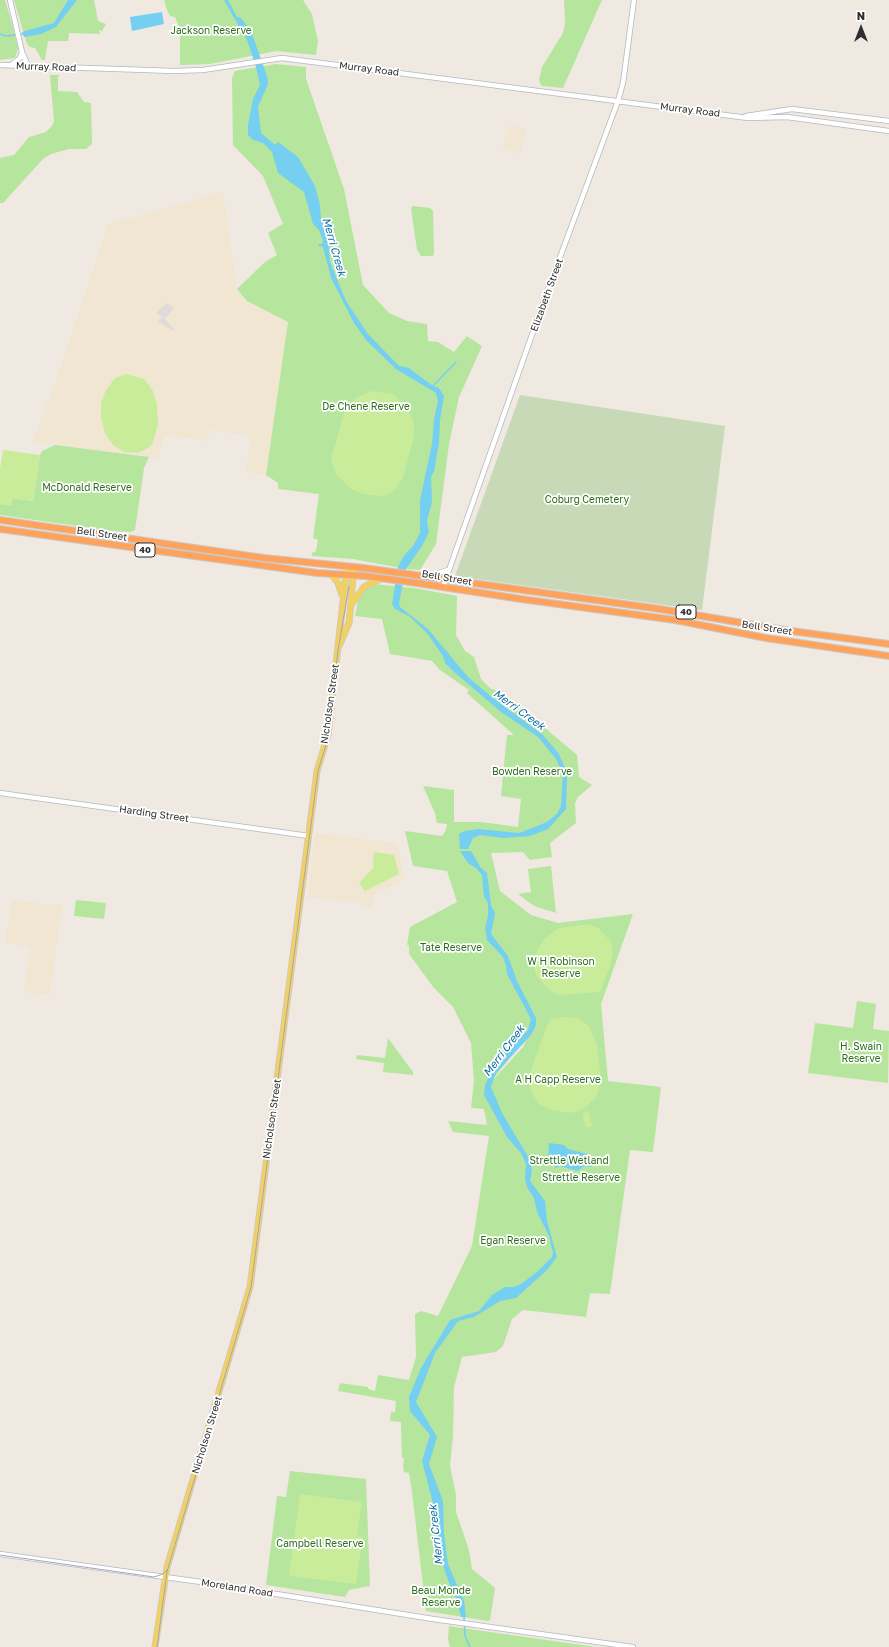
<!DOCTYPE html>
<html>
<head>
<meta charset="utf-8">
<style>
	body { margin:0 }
	#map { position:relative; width:889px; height:1647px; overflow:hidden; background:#efe9e1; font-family:"Golos Text",sans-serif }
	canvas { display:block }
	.north { position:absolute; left:841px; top:8px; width:40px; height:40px; -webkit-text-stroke:3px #fff; paint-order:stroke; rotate:0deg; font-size:11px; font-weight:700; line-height:16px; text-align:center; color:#2e2e2e }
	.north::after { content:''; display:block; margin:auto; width:14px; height:18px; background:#2e2e2e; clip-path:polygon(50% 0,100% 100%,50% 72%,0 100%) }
</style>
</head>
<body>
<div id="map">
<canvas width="889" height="1647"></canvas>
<div class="north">N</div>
</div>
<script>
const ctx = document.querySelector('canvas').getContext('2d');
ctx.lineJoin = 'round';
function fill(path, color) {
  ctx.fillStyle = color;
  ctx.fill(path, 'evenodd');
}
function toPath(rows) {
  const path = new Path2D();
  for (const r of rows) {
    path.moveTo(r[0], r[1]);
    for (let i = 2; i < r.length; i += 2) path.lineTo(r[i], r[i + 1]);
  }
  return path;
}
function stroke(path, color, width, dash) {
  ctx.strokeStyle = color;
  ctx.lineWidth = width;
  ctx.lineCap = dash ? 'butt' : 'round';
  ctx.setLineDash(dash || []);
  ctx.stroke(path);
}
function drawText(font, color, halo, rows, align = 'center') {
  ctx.font = font + ' "Golos Text",sans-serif';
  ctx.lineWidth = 3.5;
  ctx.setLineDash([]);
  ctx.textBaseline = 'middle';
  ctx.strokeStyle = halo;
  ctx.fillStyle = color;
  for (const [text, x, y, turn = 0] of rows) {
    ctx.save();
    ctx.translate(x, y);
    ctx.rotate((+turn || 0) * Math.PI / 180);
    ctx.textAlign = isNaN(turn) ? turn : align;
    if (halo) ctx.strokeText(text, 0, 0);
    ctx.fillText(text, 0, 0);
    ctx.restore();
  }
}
fill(toPath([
	[511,124,527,130,519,154,502,147],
	[223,192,237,289,247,301,288,322,266,475,246,472,250,436,209,430,208,441,165,435,158,458,32,442,53,389,108,224],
	[315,833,397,843,405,879,374,895,371,909,355,902,308,897],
	[12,900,62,906,50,995,24,992,30,947,5,943]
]), '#f0e6d1');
fill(toPath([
	[0,0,5,0,12,24,18,48,15,58,0,60],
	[14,0,94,0,98,21,106,24,102,31,99,30,100,34,69,33,68,41,48,41,45,60,42,60,35,48,30,47,27,44],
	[164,0,303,0,312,14,318,41,316,55,276,51,210,64,180,65,180,29,175,17,170,16,167,10],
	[564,0,602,0,563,88,542,86,541,85,539,80,542,67,563,33,565,23],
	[276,64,306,67,306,79,344,189,363,285,389,313,407,321,427,324,428,341,438,342,454,352,467,336,482,346,459,397,449,444,436,544,420,570,406,569,353,559,312,556,312,553,316,551,318,540,313,538,319,494,278,489,278,483,266,475,288,322,247,301,237,289,265,262,277,255,268,233,283,224,263,176,233,145,232,78,235,71],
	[50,75,60,75,58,77,58,91,77,92,84,102,91,103,92,144,86,149,69,149,51,154,43,159,3,203,0,203,0,158,14,155,29,137,46,132,52,126,54,121],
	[413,206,430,208,433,211,434,253,433,256,421,256,417,250,411,208],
	[55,445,149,457,144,468,135,530,131,532,113,531,0,515,0,504,11,505,12,498,33,501,40,455,42,451],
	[374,584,414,588,457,596,456,635,465,651,474,657,481,679,490,688,506,695,577,755,579,777,592,785,578,797,575,803,576,823,550,843,552,857,530,860,523,852,491,853,500,891,531,915,558,923,633,914,601,1004,608,1081,661,1087,653,1152,630,1150,610,1294,590,1293,586,1317,523,1310,512,1319,503,1346,496,1352,462,1357,454,1387,453,1436,450,1466,456,1495,456,1512,469,1550,472,1569,495,1588,490,1620,488,1621,426,1611,412,1492,409,1473,404,1472,403,1467,404,1458,402,1458,401,1422,390,1421,391,1412,395,1412,396,1401,338,1391,340,1383,368,1387,368,1389,375,1391,378,1375,409,1380,416,1357,415,1314,421,1311,438,1316,472,1246,489,1136,453,1132,448,1121,487,1125,484,1109,471,1108,474,1081,471,1043,453,1007,434,988,409,954,409,945,407,945,410,927,457,902,447,871,413,866,405,831,442,836,446,830,447,824,437,823,435,813,423,786,454,790,454,822,481,822,518,827,521,799,501,796,507,735,514,735,467,693,469,690,440,670,432,661,390,654,382,619,355,616,358,601,361,594],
	[531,1031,523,1047,494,1079,494,1078],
	[551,866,556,913,534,906,518,894,531,892,528,869],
	[76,900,106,903,104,919,74,916],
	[857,1001,876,1004,873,1029,889,1031,888,1083,808,1073,815,1023,853,1028],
	[388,1038,413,1072,413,1075,383,1072,384,1063,356,1059,357,1055,385,1058],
	[290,1471,366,1479,370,1586,349,1590,345,1597,266,1585,277,1496,286,1497],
	[449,1626,476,1630,596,1647,450,1647,448,1639]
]), '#b6e59e');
fill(toPath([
	[520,395,725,426,702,610,455,576]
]), '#c8d9b8');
fill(toPath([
	[127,374,144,379,153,391,157,405,158,424,153,442,150,447,138,453,124,452,113,445,105,433,101,418,101,403,106,390,115,378],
	[373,391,393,394,401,401,410,414,414,423,414,436,403,478,395,490,389,494,381,496,363,494,351,489,335,473,331,459,344,413,350,404,359,396],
	[3,450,40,455,33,501,12,498,11,505,0,504,0,469],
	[374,852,394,855,399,874,365,891,359,883,373,868],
	[588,924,599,928,611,942,613,953,610,967,600,992,558,995,548,989,536,975,534,969,537,950,545,938,559,928],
	[564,1017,578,1018,589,1026,597,1045,601,1079,597,1096,586,1107,579,1111,569,1113,552,1110,539,1104,532,1093,528,1079,547,1025,552,1019],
	[588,1111,592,1126,586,1128,582,1113],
	[300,1494,362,1502,357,1536,363,1537,356,1584,289,1576]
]), '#c9ec9a');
fill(toPath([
	[167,303,174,308,165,319,174,329,173,331,158,321,162,317,156,313]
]), '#dfdcd8');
fill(toPath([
	[68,0,77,0,56,27,41,34,24,37,22,32,54,23],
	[224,0,228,0,237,17,241,18,251,31,268,79,268,84,258,107,261,133,275,145,278,142,298,157,315,186,320,205,321,218,328,240,330,262,346,301,368,334,399,366,409,368,433,386,439,388,444,396,440,420,439,443,434,472,431,476,432,502,427,521,429,532,422,546,406,569,399,603,400,607,428,629,468,677,493,698,543,735,559,754,567,773,566,809,548,829,530,836,503,838,480,835,473,838,468,849,460,849,459,834,465,831,478,829,519,833,547,822,557,814,561,806,563,774,556,759,538,737,501,712,453,671,445,663,443,656,427,633,409,616,395,609,392,604,398,567,403,557,413,546,420,533,420,500,432,444,434,419,438,401,436,393,396,369,366,340,354,323,331,278,323,247,319,246,318,244,322,244,323,241,319,230,313,224,304,192,278,173,272,152,263,143,253,140,248,135,248,125,253,99,260,85,256,67,247,40],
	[162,12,164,24,132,31,130,17],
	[460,851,471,851,481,868,487,873,491,905,495,913,491,934,508,956,517,981,536,1018,536,1025,531,1035,496,1073,491,1087,502,1113,530,1160,532,1171,530,1181,545,1201,547,1221,557,1257,547,1270,516,1298,500,1301,474,1317,458,1321,435,1353,416,1402,437,1437,429,1464,443,1501,444,1533,448,1564,464,1601,466,1617,461,1617,456,1598,449,1583,443,1565,438,1540,436,1515,422,1461,430,1435,410,1411,409,1397,421,1368,450,1320,479,1311,492,1295,505,1287,513,1287,521,1284,537,1272,552,1257,553,1253,549,1236,537,1212,534,1198,527,1187,525,1178,526,1164,521,1153,507,1137,484,1095,485,1085,494,1065,528,1030,531,1019,507,974,506,965,503,957,487,940,485,928,488,916,488,903,484,896,482,875,477,869,468,863],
	[549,1143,564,1145,568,1149,587,1154,587,1160,592,1164,592,1167,584,1166,578,1171,560,1166,556,1168,548,1159]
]), '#75cff0');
stroke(toPath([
	[0,34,6,36,24,34],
	[432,387,456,362],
	[464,1616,465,1636,470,1647]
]), '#75cff0', 1.5);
const secondary = toPath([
	[10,0,22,52,28,66],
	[0,65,174,71,203,70,282,58,748,118,787,117,889,131],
	[11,65,20,58,22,52],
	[746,116,792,109,889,121],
	[429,576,448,570],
	[443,587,546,295,618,101,623,83,634,0],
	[0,793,309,836],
	[0,1554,201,1582,433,1619,633,1647]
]);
const primary = toPath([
	[332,575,338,583,342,595],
	[352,604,364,587,382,578],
	[339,646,349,623,354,567],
	[155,1647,167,1567,250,1287,317,771,328,735,347,567]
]);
const highway = toPath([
	[0,520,264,558,364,568,660,609,784,630,889,644],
	[0,529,317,573,365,576,417,583,521,599,675,620,766,638,889,656]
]);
stroke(secondary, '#b4b7c1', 6);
stroke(primary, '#c9c9c9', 7);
stroke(highway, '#c9c9c9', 8);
stroke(secondary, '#fff', 4.5);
stroke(primary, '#f2d163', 5.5);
stroke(highway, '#ffa35c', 6);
stroke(toPath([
	[0,1555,154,1577,163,1574,168,1569],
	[157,1647,167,1572,251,1287,318,771,329,735,338,650,349,586]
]), '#a3a6b8', 1);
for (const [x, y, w] of [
	[145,550,20],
	[686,612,20]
]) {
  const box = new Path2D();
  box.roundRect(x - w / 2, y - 7, w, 14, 3);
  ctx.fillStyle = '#fff';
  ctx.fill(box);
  stroke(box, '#2e2e2e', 1);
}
drawText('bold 9px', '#2e2e2e', null, [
	["40",145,550],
	["40",686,612]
]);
drawText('10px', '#2c6e1b', '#fff', [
	["Jackson Reserve",211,31],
	["De Chene Reserve",366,407],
	["McDonald Reserve",87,488],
	["Coburg Cemetery",587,500],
	["Bowden Reserve",532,772],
	["Tate Reserve",451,948],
	["W H Robinson",561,962],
	["Reserve",561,974],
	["H. Swain",861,1047],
	["Reserve",861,1059],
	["A H Capp Reserve",558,1080],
	["Strettle Wetland",569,1161],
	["Strettle Reserve",581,1178],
	["Egan Reserve",513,1241],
	["Campbell Reserve",320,1544],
	["Beau Monde",441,1591],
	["Reserve",441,1603]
]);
drawText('10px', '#2e2e2e', '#fff', [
	["Murray Road",46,67,2],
	["Murray Road",369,69,7],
	["Murray Road",690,110,7],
	["Elizabeth Street",547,295,-70],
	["Bell Street",102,534,8],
	["Bell Street",447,578,10],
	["Bell Street",767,628,9],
	["Nicholson Street",330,704,-82],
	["Harding Street",154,814,8],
	["Nicholson Street",272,1119,-82],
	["Nicholson Street",207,1435,-73],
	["Moreland Road",237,1588,9]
]);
drawText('italic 11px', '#0d6fa3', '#fff', [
	["Merri Creek",334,247,74],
	["Merri Creek",519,710,36],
	["Merri Creek",504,1051,-53],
	["Merri Creek",436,1535,-96]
]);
</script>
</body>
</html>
